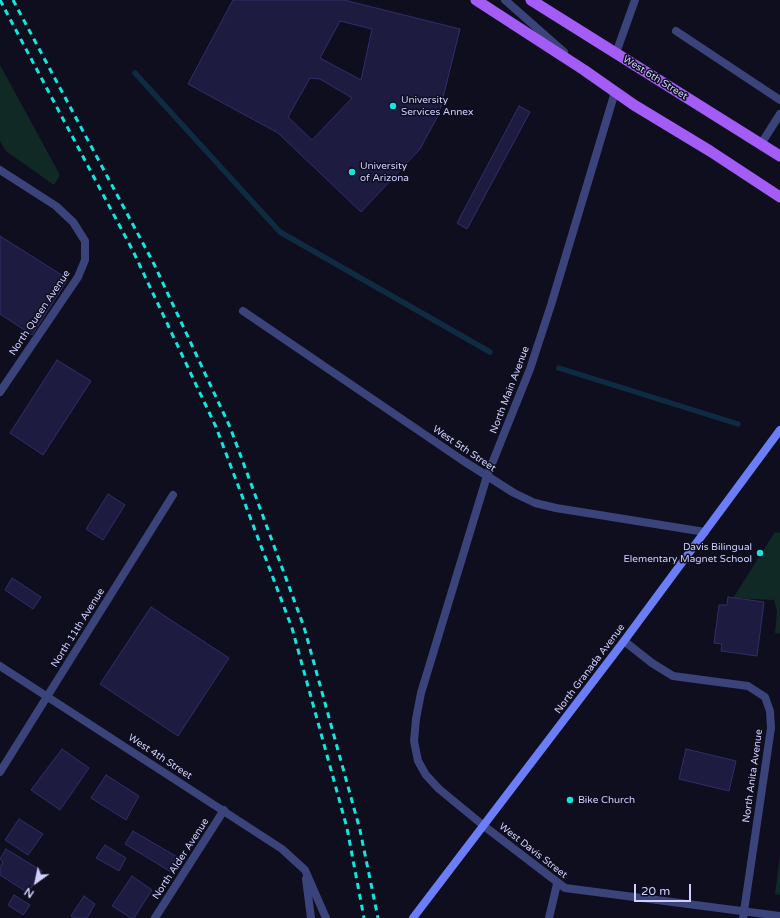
<!DOCTYPE html>
<html>
<head>
<meta charset="utf-8">
<style>
	body { margin:0 }
	#map { position:relative; width:780px; height:918px; overflow:hidden; background:#0e0e1f; font-family:"Varela Round",sans-serif }
	canvas { display:block }
	.north { position:absolute; left:16px; top:862px; width:40px; height:40px; -webkit-text-stroke:3px #0e0e1f; paint-order:stroke; rotate:213deg; font-size:11px; font-weight:700; line-height:16px; text-align:center; color:#cfd0fc }
	.north::after { content:''; display:block; margin:auto; width:14px; height:18px; background:#cfd0fc; clip-path:polygon(50% 0,100% 100%,50% 72%,0 100%) }
	.scale { position:absolute; left:634px; top:884px; width:57px; height:18px; box-sizing:border-box; border:2px solid #cfd0fc; border-top:0; padding-left:5px; font-size:12px; line-height:14px; white-space:nowrap; color:#cfd0fc; -webkit-text-stroke:3px #0e0e1f; paint-order:stroke }
</style>
</head>
<body>
<div id="map">
<canvas width="780" height="918"></canvas>
<div class="north">N</div>
<div class="scale">20 m</div>
</div>
<script>
const ctx = document.querySelector('canvas').getContext('2d');
ctx.lineJoin = 'round';
function fill(path, color) {
  ctx.fillStyle = color;
  ctx.fill(path, 'evenodd');
}
function toPath(rows) {
  const path = new Path2D();
  for (const r of rows) {
    path.moveTo(r[0], r[1]);
    for (let i = 2; i < r.length; i += 2) path.lineTo(r[i], r[i + 1]);
  }
  return path;
}
function stroke(path, color, width, dash) {
  ctx.strokeStyle = color;
  ctx.lineWidth = width;
  ctx.lineCap = dash ? 'butt' : 'round';
  ctx.setLineDash(dash || []);
  ctx.stroke(path);
}
function drawText(font, color, halo, rows, align = 'center') {
  ctx.font = font + ' "Varela Round",sans-serif';
  ctx.lineWidth = 3;
  ctx.setLineDash([]);
  ctx.textBaseline = 'middle';
  ctx.strokeStyle = halo;
  ctx.fillStyle = color;
  for (const [text, x, y, turn = 0] of rows) {
    ctx.save();
    ctx.translate(x, y);
    ctx.rotate((+turn || 0) * Math.PI / 180);
    ctx.textAlign = isNaN(turn) ? turn : align;
    if (halo) ctx.strokeText(text, 0, 0);
    ctx.fillText(text, 0, 0);
    ctx.restore();
  }
}
fill(toPath([
	[0,65,60,175,54,185,6,151,0,141],
	[775,532,780,533,780,634,775,633,777,611,774,600,733,598],
	[780,855,780,895,775,894]
]), '#112924');
stroke(toPath([
	[135,73,280,232,490,352],
	[559,368,738,424]
]), '#0f2b42', 5.5);
const building = toPath([
	[233,0,344,0,460,29,439,114,420,149,361,212,278,133,188,84,233,0],
	[340,21,372,29,361,80,320,58,340,21],
	[310,78,320,79,352,98,312,140,288,117,310,78],
	[519,106,530,112,467,229,457,223,519,106],
	[0,236,68,279,32,335,0,314,0,236],
	[57,360,91,381,43,455,10,433,57,360],
	[108,494,125,505,103,540,86,529,108,494],
	[12,578,41,597,33,609,5,590,12,578],
	[728,597,764,602,757,656,721,651,722,644,714,643,719,605,727,605,728,597],
	[151,607,229,658,178,736,100,684,151,607],
	[62,749,89,768,60,810,31,790,62,749],
	[686,749,736,761,729,791,679,779,686,749],
	[106,775,139,796,126,820,91,798,106,775],
	[19,819,43,834,28,855,5,840,19,819],
	[133,831,179,858,171,872,125,844,133,831],
	[105,845,126,858,119,871,96,858,105,845],
	[6,849,42,871,28,893,0,875,0,867,3,862,0,859,6,849],
	[132,876,152,890,134,918,131,918,112,906,132,876],
	[14,895,30,905,23,915,8,905,14,895],
	[84,896,95,904,87,918,74,918,71,916,84,896]
]);
fill(building, '#1d1b3f');
stroke(building, '#312e6a', 1);
stroke(toPath([
	[676,31,780,100],
	[761,144,780,114],
	[155,918,224,810]
]), '#3b437b', 8);
stroke(toPath([
	[616,53,635,0],
	[615,92,551,305,530,369,487,476,421,693,416,719,414,741,418,761,426,775,439,789,484,826,565,888,780,916],
	[0,170,56,206,73,222,85,241,85,260,78,277,0,392],
	[243,311,462,460,514,493,535,503,556,508,705,532],
	[624,641,652,663,673,676,748,686,765,697,770,711,771,728,743,918],
	[0,666,282,849,305,870,326,918],
	[0,772,173,495],
	[306,879,311,918],
	[549,918,557,884]
]), '#3b437b', 8);
stroke(toPath([
	[505,0,564,52]
]), '#3b437b', 8);
stroke(toPath([
	[413,918,624,641,780,430]
]), '#6b7df7', 8);
stroke(toPath([
	[476,0,584,70,634,105,710,151,780,197],
	[531,0,780,156]
]), '#a45cf6', 11);
stroke(toPath([
	[0,0,133,251,216,427,292,628,347,828,364,918],
	[13,0,154,264,230,427,304,627,360,830,378,918]
]), '#0deadd', 3, [6, 5]);
for (const [x, y, r, color] of [
	[393,106,4,"#0deadd"],
	[352,172,4,"#0deadd"],
	[760,553,4,"#0deadd"],
	[570,800,4,"#0deadd"]
]) {
  const dot = new Path2D();
  dot.arc(x, y, r, 0, 2 * Math.PI);
  ctx.fillStyle = color;
  ctx.fill(dot);
  stroke(dot, '#0e0e1f', 1.5);
}
drawText('10px', '#cfd0fc', '#0e0e1f', [
	["West 6th Street",655,78,32],
	["North Queen Avenue",40,313,-56],
	["North Main Avenue",510,390,-69],
	["West 5th Street",464,449,34],
	["North 11th Avenue",78,628,-58],
	["North Granada Avenue",590,669,-53],
	["West 4th Street",160,757,33],
	["North Anita Avenue",753,776,-82],
	["West Davis Street",533,851,38],
	["North Alder Avenue",181,859,-57]
]);
drawText('10px', '#cfd0fc', '#0e0e1f', [
	["University",401,100],
	["Services Annex",401,112],
	["University",360,166],
	["of Arizona",360,178],
	["Davis Bilingual",752,547,"right"],
	["Elementary Magnet School",752,559,"right"],
	["Bike Church",578,800]
], 'left');
</script>
</body>
</html>
